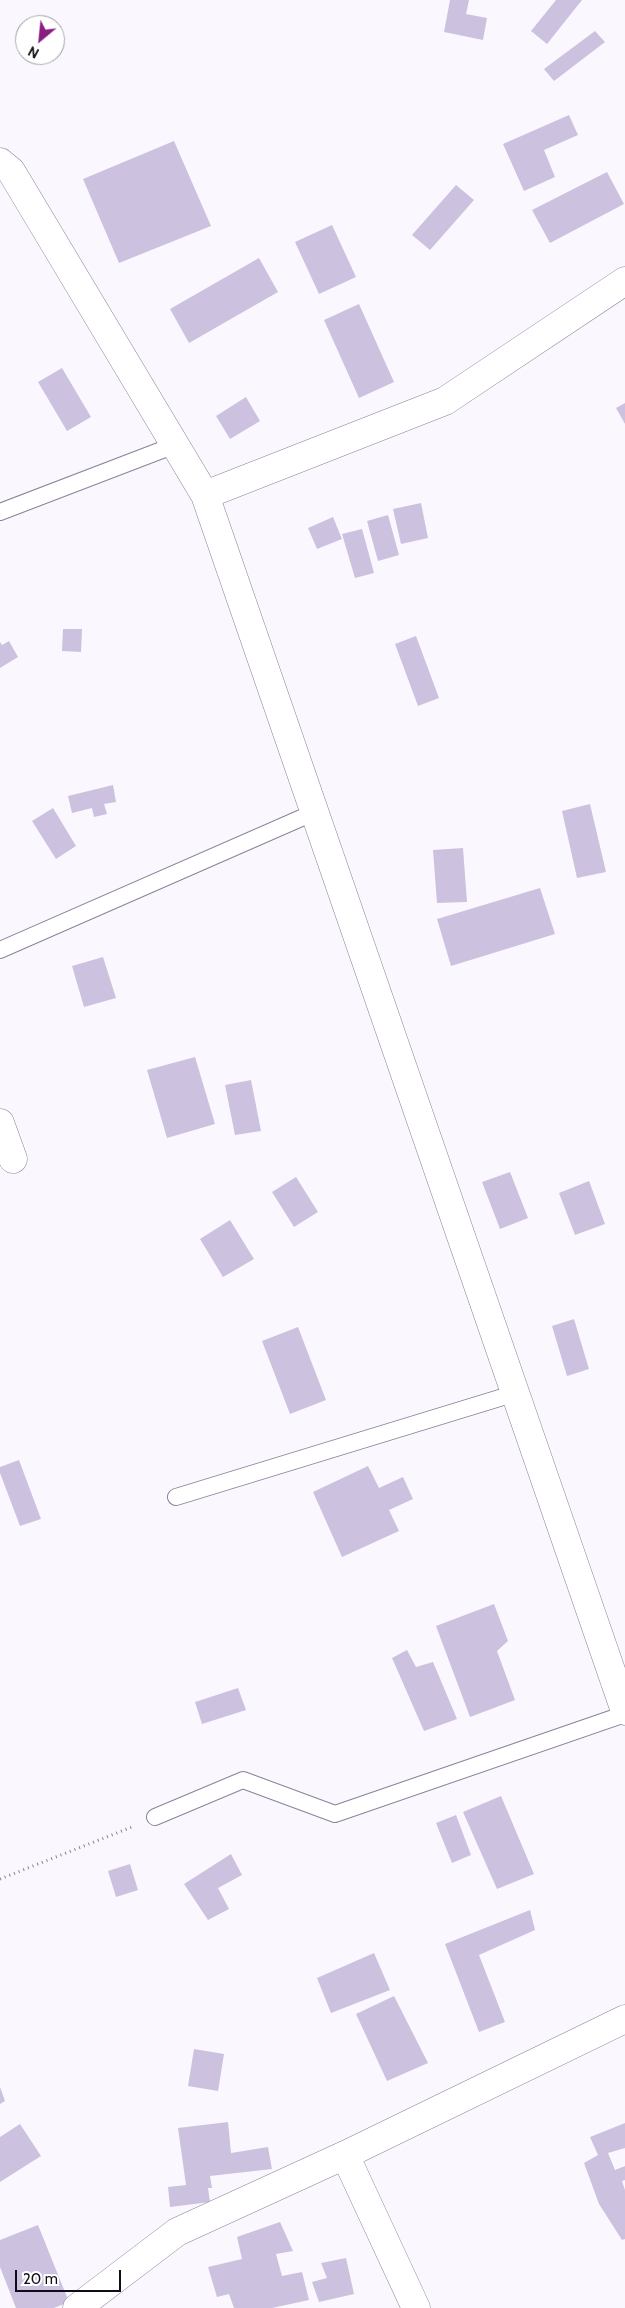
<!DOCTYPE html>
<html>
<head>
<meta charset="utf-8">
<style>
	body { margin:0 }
	#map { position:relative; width:625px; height:2308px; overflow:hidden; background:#faf8fe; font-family:Cabin,sans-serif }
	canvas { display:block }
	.north { position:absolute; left:15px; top:15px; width:50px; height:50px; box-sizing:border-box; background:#fff; border:1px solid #a09ea2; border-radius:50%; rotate:208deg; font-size:14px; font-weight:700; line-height:20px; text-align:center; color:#110d16 }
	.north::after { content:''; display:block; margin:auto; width:18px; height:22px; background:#891d82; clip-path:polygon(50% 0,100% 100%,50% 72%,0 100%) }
	.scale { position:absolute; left:15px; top:2270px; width:106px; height:22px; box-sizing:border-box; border:2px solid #110d16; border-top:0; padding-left:6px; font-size:15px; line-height:18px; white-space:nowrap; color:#110d16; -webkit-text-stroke:4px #fff; paint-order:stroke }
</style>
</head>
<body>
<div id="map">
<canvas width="625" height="2308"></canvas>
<div class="north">N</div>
<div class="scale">20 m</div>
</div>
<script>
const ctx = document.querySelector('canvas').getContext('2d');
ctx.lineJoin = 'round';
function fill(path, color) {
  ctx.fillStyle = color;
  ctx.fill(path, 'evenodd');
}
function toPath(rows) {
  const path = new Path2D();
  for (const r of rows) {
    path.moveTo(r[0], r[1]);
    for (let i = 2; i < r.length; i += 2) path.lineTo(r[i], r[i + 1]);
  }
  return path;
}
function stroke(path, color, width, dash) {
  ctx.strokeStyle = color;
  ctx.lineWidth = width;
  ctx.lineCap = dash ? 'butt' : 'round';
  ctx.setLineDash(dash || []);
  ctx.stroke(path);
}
fill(toPath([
	[450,0,469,0,466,14,487,18,483,40,444,32],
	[556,0,582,0,547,44,531,31],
	[595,31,605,42,554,81,544,69],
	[569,115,578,135,544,150,555,177,524,191,503,144],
	[174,141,211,226,119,263,83,179],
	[607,172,624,204,550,243,532,210],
	[456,185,474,200,430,250,412,235],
	[332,225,356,277,319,294,295,242],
	[259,258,278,292,189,343,170,309],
	[359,304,394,382,359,398,324,320],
	[62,368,91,417,67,431,38,382],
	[246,397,260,421,230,439,216,416],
	[625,403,625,424,616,408],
	[421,503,428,538,401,544,393,509],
	[388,515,399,555,378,561,367,521],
	[333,517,342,539,317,549,308,528],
	[362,529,374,573,355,578,342,534],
	[63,629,82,629,81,652,62,651],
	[416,636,439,698,418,706,395,644],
	[9,641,18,657,0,668,0,642,2,645],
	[113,785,116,802,104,804,107,814,94,817,92,808,72,813,68,796],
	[590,804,606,872,577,878,562,811],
	[53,808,76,846,56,859,32,821],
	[463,848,467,902,437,903,433,850],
	[540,888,555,934,451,966,437,919],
	[103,957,116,998,84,1007,72,966],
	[195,1057,215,1124,167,1138,147,1070],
	[251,1080,261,1131,235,1135,225,1085],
	[510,1172,528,1218,500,1229,482,1182],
	[296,1177,318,1212,294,1227,272,1192],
	[589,1181,605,1224,575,1235,559,1193],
	[230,1220,254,1259,223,1277,200,1239],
	[574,1319,589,1369,567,1376,552,1326],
	[298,1327,326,1400,290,1414,262,1341],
	[19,1460,41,1519,20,1526,0,1473,0,1467],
	[368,1466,379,1488,403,1477,413,1499,389,1510,399,1531,342,1557,313,1492],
	[494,1604,508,1641,497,1651,515,1700,470,1717,436,1626],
	[407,1650,416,1667,433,1662,457,1719,424,1731,392,1658],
	[238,1688,246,1710,202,1724,195,1702],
	[501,1796,534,1874,497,1889,463,1812],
	[456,1815,471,1855,452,1863,436,1823],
	[231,1854,242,1875,218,1888,229,1909,208,1920,184,1884],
	[130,1864,138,1890,116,1897,108,1871],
	[530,1910,535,1930,479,1955,505,2022,479,2032,445,1944],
	[374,1953,390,1990,331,2013,317,1978],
	[394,1996,428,2063,387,2081,356,2014],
	[194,2049,224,2054,218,2091,188,2086],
	[0,2087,5,2101,0,2104],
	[228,2122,231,2153,268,2147,272,2169,210,2176,212,2188,208,2188,210,2202,170,2207,168,2187,186,2185,178,2128],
	[625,2123,625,2148,608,2153,615,2170,625,2166,625,2180,622,2181,625,2190,625,2239,622,2240,599,2204,584,2163,598,2155,590,2137],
	[20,2124,41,2156,0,2182,0,2137],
	[280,2222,293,2251,276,2254,282,2276,302,2272,309,2300,272,2308,234,2308,229,2294,217,2297,208,2267,242,2259,237,2237],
	[38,2225,69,2302,54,2308,16,2308,0,2267,0,2240],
	[346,2258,354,2294,319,2302,312,2282,327,2278,321,2263]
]), '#ccc1df');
const service = toPath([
	[0,512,175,445],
	[0,950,315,812],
	[176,1497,516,1393],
	[155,1817,243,1780,335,1814,625,1714]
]);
const minor = toPath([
	[0,162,11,171,205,495,625,1711],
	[205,495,445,401,625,281],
	[0,1123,13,1159],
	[345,2155,416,2308],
	[77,2308,177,2232,345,2155,625,2019]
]);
stroke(service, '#8b829a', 18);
stroke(minor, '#8b829a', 29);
stroke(toPath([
	[0,1879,132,1827]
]), '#87848b', 3, [1, 4]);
stroke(service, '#fff', 16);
stroke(minor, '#fff', 28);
</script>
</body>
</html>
